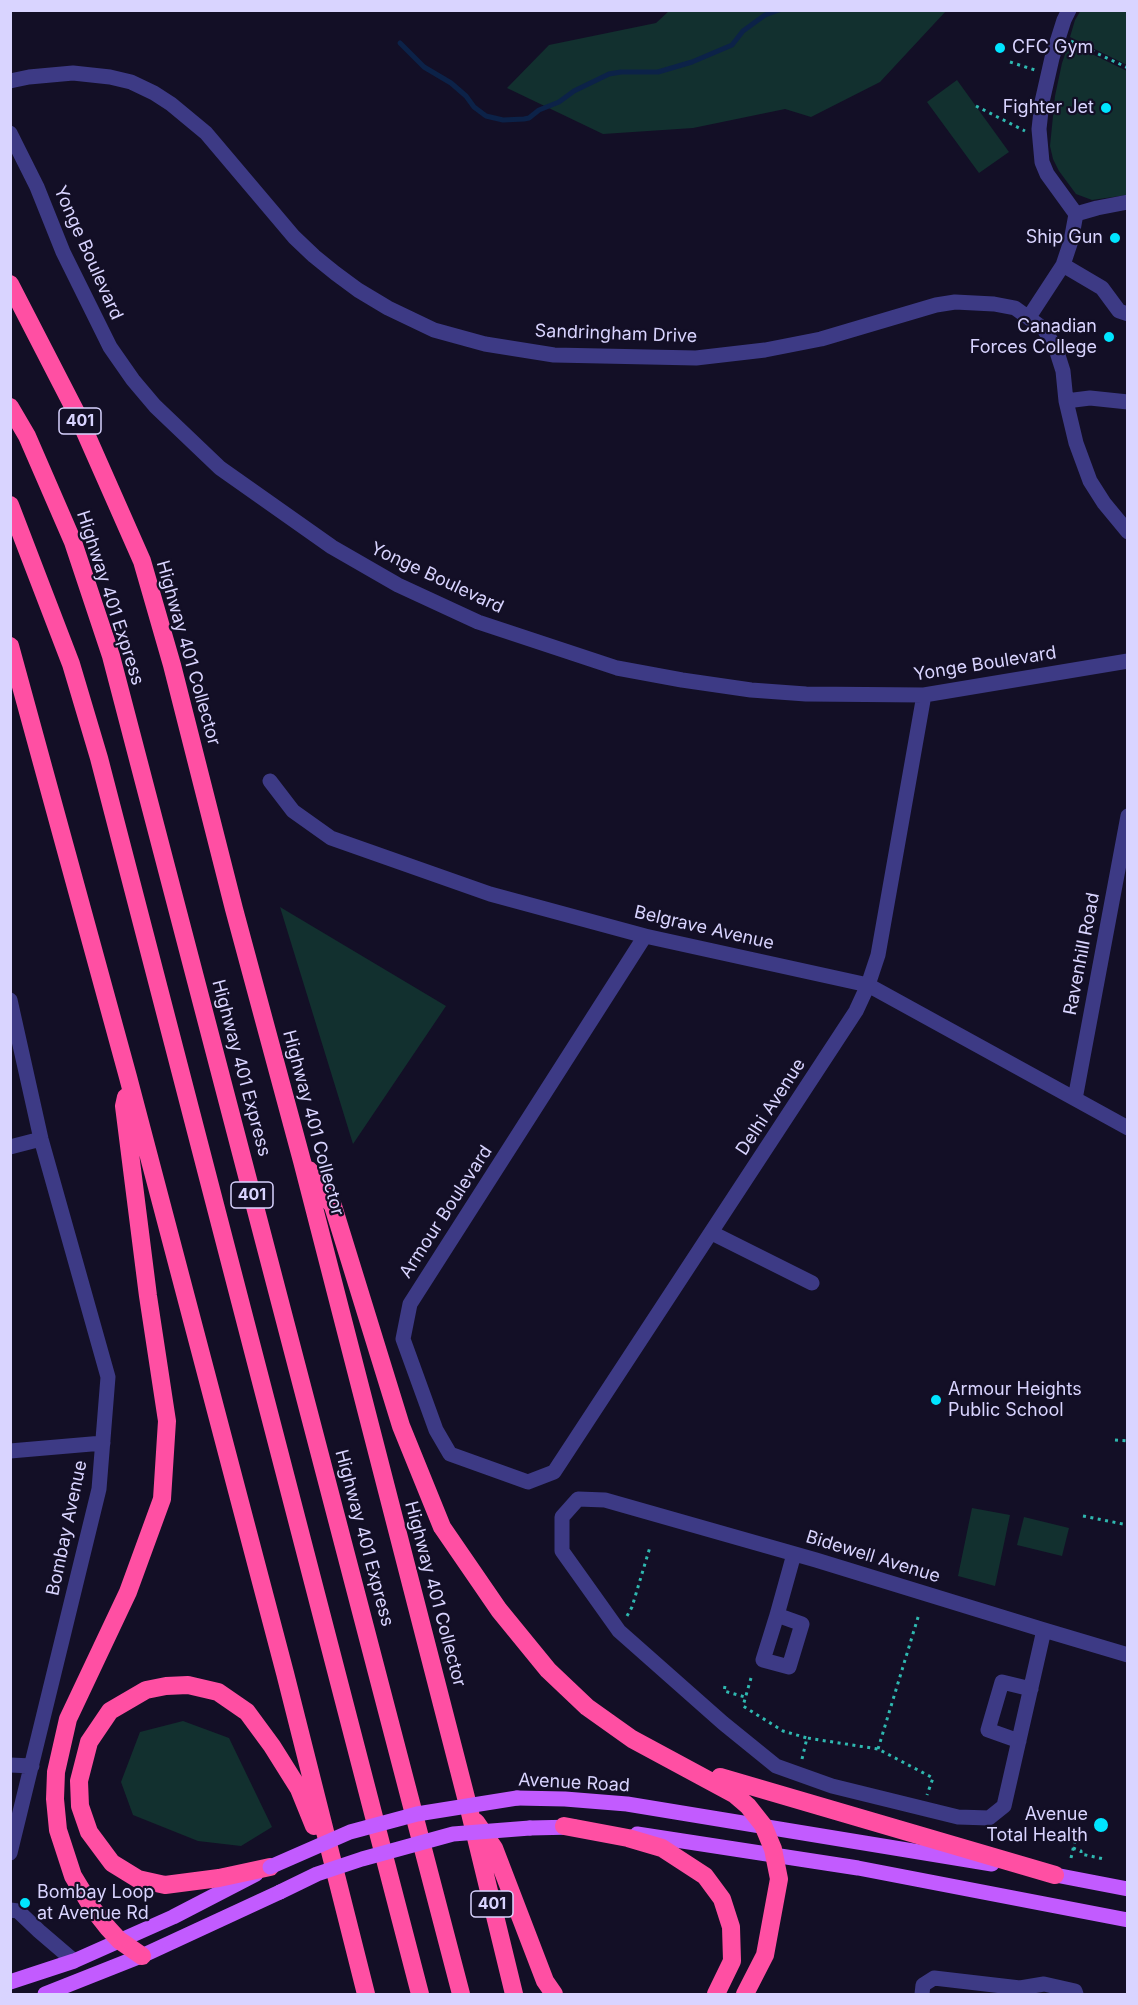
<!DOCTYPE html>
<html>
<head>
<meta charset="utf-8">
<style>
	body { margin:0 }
	#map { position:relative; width:1138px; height:2005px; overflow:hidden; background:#130f26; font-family:Inter,sans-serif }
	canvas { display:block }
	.frame { position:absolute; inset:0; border:12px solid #d9d4ff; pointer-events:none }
</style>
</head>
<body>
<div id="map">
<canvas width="1138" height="2005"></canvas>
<div class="frame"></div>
</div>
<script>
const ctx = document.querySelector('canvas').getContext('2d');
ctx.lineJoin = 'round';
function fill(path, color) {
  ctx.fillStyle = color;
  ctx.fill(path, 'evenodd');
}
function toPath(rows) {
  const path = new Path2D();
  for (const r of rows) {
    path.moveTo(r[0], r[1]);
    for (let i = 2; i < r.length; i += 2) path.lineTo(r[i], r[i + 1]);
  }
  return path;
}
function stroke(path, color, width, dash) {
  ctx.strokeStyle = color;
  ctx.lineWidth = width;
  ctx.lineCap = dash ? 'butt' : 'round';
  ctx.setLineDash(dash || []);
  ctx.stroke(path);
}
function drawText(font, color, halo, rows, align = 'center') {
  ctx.font = font + ' Inter,sans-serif';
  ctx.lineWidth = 4.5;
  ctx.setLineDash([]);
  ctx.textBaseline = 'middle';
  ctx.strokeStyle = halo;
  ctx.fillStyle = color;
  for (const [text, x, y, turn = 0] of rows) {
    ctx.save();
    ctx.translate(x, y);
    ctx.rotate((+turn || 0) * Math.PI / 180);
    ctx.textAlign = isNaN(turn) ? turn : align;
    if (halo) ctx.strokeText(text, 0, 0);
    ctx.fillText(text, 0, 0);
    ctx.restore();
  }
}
fill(toPath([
	[1081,10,1127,11,1127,65,1070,37,1075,20],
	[669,11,669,10,946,11,880,82,811,117,785,109,693,128,603,134,507,88,549,45,656,23],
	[1069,43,1127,71,1127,195,1092,200,1076,194,1059,171,1053,159,1050,146,1055,96,1062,63],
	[957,80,1009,152,979,173,927,102],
	[280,907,446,1006,353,1144],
	[972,1508,1010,1515,995,1586,958,1576],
	[1024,1517,1069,1528,1062,1556,1017,1545],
	[183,1721,229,1738,272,1827,241,1846,198,1841,133,1815,121,1782,140,1732]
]), '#12302f');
stroke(toPath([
	[400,43,424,67,451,83,466,96,474,107,486,116,503,120,524,119,529,118,539,110,559,102,574,91,609,74,621,72,658,72,692,62,732,45,743,31,765,15,779,10]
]), '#0c2248', 5);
stroke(toPath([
	[1071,41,1128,68],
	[1010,62,1035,70],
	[976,106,1025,131],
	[1115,1440,1128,1441],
	[1083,1516,1128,1525],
	[627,1616,632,1607,650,1547],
	[751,1678,743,1706,783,1731,807,1738],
	[725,1686,724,1691,745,1697],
	[878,1749,919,1614],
	[802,1759,807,1738,878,1749,933,1778,927,1795],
	[1073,1848,1081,1851,1081,1854,1104,1859],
	[1071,1858,1076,1836]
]), '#2fb8b0', 3, [3, 4.5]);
stroke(toPath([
	[10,81,29,77,73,73,110,77,131,82,154,93,171,104,206,133,294,237,314,256,335,273,358,290,388,308,434,330,485,344,554,355,696,358,765,350,821,339,936,305,955,302,994,304,1015,308,1044,329,1056,349,1063,371,1066,401,1076,443,1090,481,1104,503,1128,532],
	[10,133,37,187,63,252,110,347,133,380,155,406,220,468,332,547,398,585,478,622,617,668,682,680,751,690,806,694,924,695,1128,661],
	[1076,214,1097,208,1128,202],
	[1063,265,1102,288,1119,311,1128,314],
	[1029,317,1063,265,1071,241,1076,214,1047,174,1042,162,1039,129,1042,102,1052,58,1064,20,1069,10],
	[1066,401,1090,398,1128,402],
	[270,781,293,811,331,838,490,894,645,936,868,985,1128,1128],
	[645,936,410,1304,403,1339,436,1430,450,1454,528,1482,554,1472,856,1011,868,985,878,955,924,695],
	[10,1000,41,1139,108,1377,99,1489,10,1853],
	[1075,1099,1128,816],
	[10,1147,41,1139],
	[712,1233,812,1283],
	[10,1451,103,1443],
	[777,1615,802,1624,789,1667,763,1660,777,1615,794,1554],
	[1044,1630,1004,1806,989,1818,958,1817,832,1786,776,1766,723,1723,619,1631,562,1551,562,1517,578,1499,605,1500,816,1560,1044,1630,1128,1655],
	[1019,1741,988,1730,1002,1682,1031,1689],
	[10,1765,32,1766],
	[10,1910,18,1911,39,1931,74,1961],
	[922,1994,923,1985,934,1978,1020,1988,1044,1984,1075,1991,1076,1994]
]), '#3d3a85', 15);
stroke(toPath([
	[517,1798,565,1799,627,1804,992,1864],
	[530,1828,575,1827],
	[637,1834,858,1868,1128,1920],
	[1045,1873,1128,1889],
	[10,1982,74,1961,173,1917,256,1874],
	[45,1994,146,1954,280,1892]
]), '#c25bff', 15);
stroke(toPath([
	[10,284,78,416,142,561,172,665,234,909,302,1161,470,1813,514,1994],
	[10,407,27,436,73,542,111,656,461,1994],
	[10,505,71,664,99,758,420,1994],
	[10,646,128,1077,285,1673,366,1994],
	[126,1097,124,1106,148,1296,167,1421,162,1499,128,1592,68,1719,56,1772,55,1799,58,1830,73,1876,93,1909,108,1928,119,1940,142,1956],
	[309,1170,333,1206,401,1426,442,1527,499,1610,548,1670,587,1707,632,1739,734,1794,748,1806,763,1825,773,1849,779,1879,765,1955,745,1994],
	[720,1777,1055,1875],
	[476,1822,494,1848,545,1981,554,1994],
	[564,1826,628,1838,662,1848,705,1876,722,1899,731,1927,732,1961,716,1994],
	[270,1867,219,1878,165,1885,138,1879,112,1863,89,1832,80,1806,79,1781,89,1742,110,1711,146,1690,166,1686,188,1685,218,1692,247,1712,272,1746,299,1789,314,1826]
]), '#ff4fa3', 18);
stroke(toPath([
	[270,1867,350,1832,417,1814,517,1798],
	[280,1892,317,1874,362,1859,453,1834,530,1828]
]), '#c25bff', 15);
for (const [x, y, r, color] of [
	[1000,48,6,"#00e5ff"],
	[1106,108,6,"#00e5ff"],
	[1115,238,6,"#00e5ff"],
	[1109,337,6,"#00e5ff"],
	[936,1400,6,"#00e5ff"],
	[1101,1825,8,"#00e5ff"],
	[25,1903,6,"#00e5ff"]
]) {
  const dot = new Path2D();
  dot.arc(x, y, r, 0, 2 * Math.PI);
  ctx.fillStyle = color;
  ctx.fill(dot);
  stroke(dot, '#130f26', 2);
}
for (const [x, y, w] of [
	[80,421,42],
	[252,1195,42],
	[492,1904,42]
]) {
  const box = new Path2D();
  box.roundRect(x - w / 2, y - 13, w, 26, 4.5);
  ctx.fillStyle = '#130f26';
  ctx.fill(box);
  stroke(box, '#d9d4ff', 1.5);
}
drawText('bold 16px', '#d9d4ff', null, [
	["401",80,421],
	["401",252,1195],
	["401",492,1904]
]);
drawText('18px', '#d9d4ff', '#130f26', [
	["CFC Gym",1012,48,"left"],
	["Fighter Jet",1094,108],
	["Ship Gun",1103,238],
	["Canadian",1097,327],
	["Forces College",1097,348],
	["Armour Heights",948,1390,"left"],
	["Public School",948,1411,"left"],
	["Avenue",1088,1815],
	["Total Health",1088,1836],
	["Bombay Loop",37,1893,"left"],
	["at Avenue Rd",37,1914,"left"]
], 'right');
drawText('18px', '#d9d4ff', '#130f26', [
	["Yonge Boulevard",88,253,66],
	["Sandringham Drive",616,334,2],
	["Yonge Boulevard",437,578,25],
	["Highway 401 Express",110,598,72],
	["Highway 401 Collector",188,653,74],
	["Yonge Boulevard",985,664,-9],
	["Belgrave Avenue",704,928,13],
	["Ravenhill Road",1082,954,-79],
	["Highway 401 Express",241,1068,75],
	["Delhi Avenue",771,1107,-57],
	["Highway 401 Collector",313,1123,75],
	["Armour Boulevard",446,1212,-57],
	["Bombay Avenue",67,1528,-78],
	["Highway 401 Express",364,1538,75],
	["Bidewell Avenue",873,1557,17],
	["Highway 401 Collector",435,1594,75],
	["Avenue Road",574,1783,3]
]);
</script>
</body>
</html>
